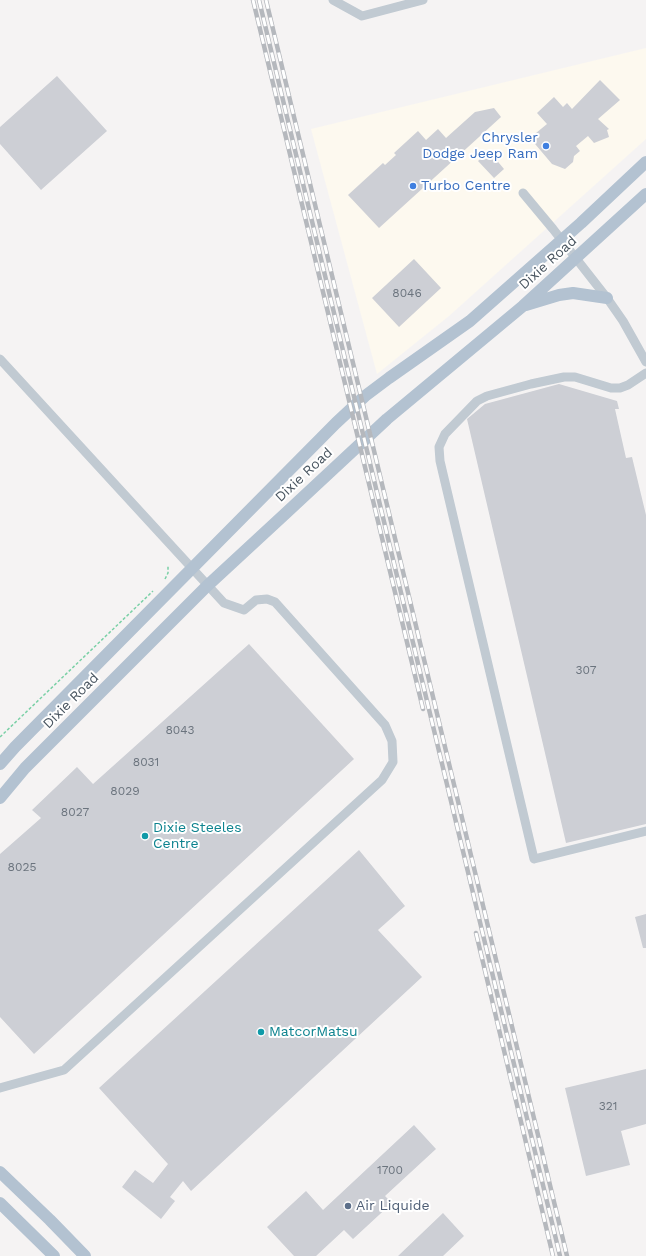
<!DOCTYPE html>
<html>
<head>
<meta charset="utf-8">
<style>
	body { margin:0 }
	canvas { display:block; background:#f5f3f3 }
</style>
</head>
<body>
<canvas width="646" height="1256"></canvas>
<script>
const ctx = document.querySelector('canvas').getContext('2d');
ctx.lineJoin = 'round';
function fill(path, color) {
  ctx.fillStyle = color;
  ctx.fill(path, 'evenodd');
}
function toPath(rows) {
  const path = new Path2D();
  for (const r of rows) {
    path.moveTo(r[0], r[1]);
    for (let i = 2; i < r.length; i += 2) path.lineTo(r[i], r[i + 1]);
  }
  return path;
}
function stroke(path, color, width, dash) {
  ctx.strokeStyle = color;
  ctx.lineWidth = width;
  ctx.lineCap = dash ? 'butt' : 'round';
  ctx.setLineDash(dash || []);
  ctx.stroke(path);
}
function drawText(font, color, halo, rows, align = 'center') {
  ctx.font = font + ' "Work Sans",sans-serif';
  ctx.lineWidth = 4;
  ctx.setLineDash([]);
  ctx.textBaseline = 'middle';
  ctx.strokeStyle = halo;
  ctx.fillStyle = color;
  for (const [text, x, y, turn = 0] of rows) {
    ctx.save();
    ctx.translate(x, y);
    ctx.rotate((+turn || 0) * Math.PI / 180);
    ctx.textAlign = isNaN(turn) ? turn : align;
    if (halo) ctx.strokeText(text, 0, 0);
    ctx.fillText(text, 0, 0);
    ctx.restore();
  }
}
fill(toPath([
	[646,48,646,139,449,316,377,374,311,129]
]), '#fdf9ef');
fill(toPath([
	[57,76,107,131,41,190,0,144,0,127],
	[600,80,620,100,598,119,609,129,607,130,609,137,594,143,588,136,576,146,580,151,574,156,573,162,565,169,552,164,530,138,547,124,537,113,554,97,563,107,567,103,572,109],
	[494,108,501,117,379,228,348,195,383,163,385,165,396,155,394,153,418,131,426,140,438,129,446,138,475,112],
	[489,151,504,169,494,178,478,161],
	[414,259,441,288,399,327,372,298],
	[559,384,617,401,619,409,615,409,626,458,632,457,646,515,646,824,566,843,467,419,485,404],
	[249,644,354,759,34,1054,0,1017,0,854,41,818,32,810,77,767,93,784],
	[359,850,405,906,378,930,422,977,191,1191,183,1181,170,1197,175,1201,161,1219,122,1187,135,1170,153,1183,168,1164,99,1088],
	[646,914,646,948,643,948,635,917],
	[646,1069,646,1124,621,1131,630,1165,586,1176,565,1088],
	[414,1125,436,1149,385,1196,392,1203,353,1239,344,1230,316,1256,294,1256,267,1227,306,1191,323,1210],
	[443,1213,464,1236,443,1256,398,1256]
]), '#cdcfd5');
stroke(toPath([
	[165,579,168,573,168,565],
	[0,737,153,591]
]), '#7ad0a6', 1.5, [3, 2]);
stroke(toPath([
	[333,0,362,16,423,0],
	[523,193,553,229,607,298,623,321,646,362],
	[0,359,224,603,244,610,256,600,267,599,275,602,385,725,392,741,393,762,382,780,64,1070,0,1088],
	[646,373,628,385,620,388,611,388,575,377,564,377,531,384,487,396,477,401,445,434,439,447,440,461,534,859,646,831]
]), '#c1cad2', 9);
stroke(toPath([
	[526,305,559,295,573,293,607,298],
	[0,764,15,747,336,423,365,396,389,378,470,321,581,223,646,162],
	[0,798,25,768,207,586,286,513,387,419,523,306,646,194],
	[0,1172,50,1220,85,1256],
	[0,1203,54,1256]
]), '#b3c2d1', 12);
const rail = toPath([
	[253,0,423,709],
	[259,0,560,1256],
	[266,0,567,1256],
	[476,933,553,1256]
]);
stroke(rail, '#b5b8bd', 4.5);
stroke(rail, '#fff', 3, [9]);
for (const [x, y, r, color] of [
	[546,146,4,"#3f7fe0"],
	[413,186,4,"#3f7fe0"],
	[145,836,4,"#0f9aa8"],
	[261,1032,4,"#0f9aa8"],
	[348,1206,4,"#5c6f8a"]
]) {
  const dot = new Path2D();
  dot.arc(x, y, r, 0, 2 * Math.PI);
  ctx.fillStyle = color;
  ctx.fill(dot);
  stroke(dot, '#fff', 1.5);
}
drawText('12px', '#6b747e', null, [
	["8046",407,293],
	["307",586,670],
	["8043",180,730],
	["8031",146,762],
	["8029",125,791],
	["8027",75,812],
	["8025",22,867],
	["321",608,1106],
	["1700",390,1170]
]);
drawText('14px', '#366cbe', '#fff', [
	["Chrysler",538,138],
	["Dodge Jeep Ram",538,154],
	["Turbo Centre",421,186,"left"]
], 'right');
drawText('14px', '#4a5661', '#fff', [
	["Dixie Road",548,263,-42],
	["Dixie Road",304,475,-43],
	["Dixie Road",71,701,-45]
]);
drawText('14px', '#0d838f', '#fff', [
	["Dixie Steeles",153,828],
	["Centre",153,844],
	["MatcorMatsu",269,1032]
], 'left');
drawText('14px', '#4e5e75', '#fff', [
	["Air Liquide",356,1206]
], 'left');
</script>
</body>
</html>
